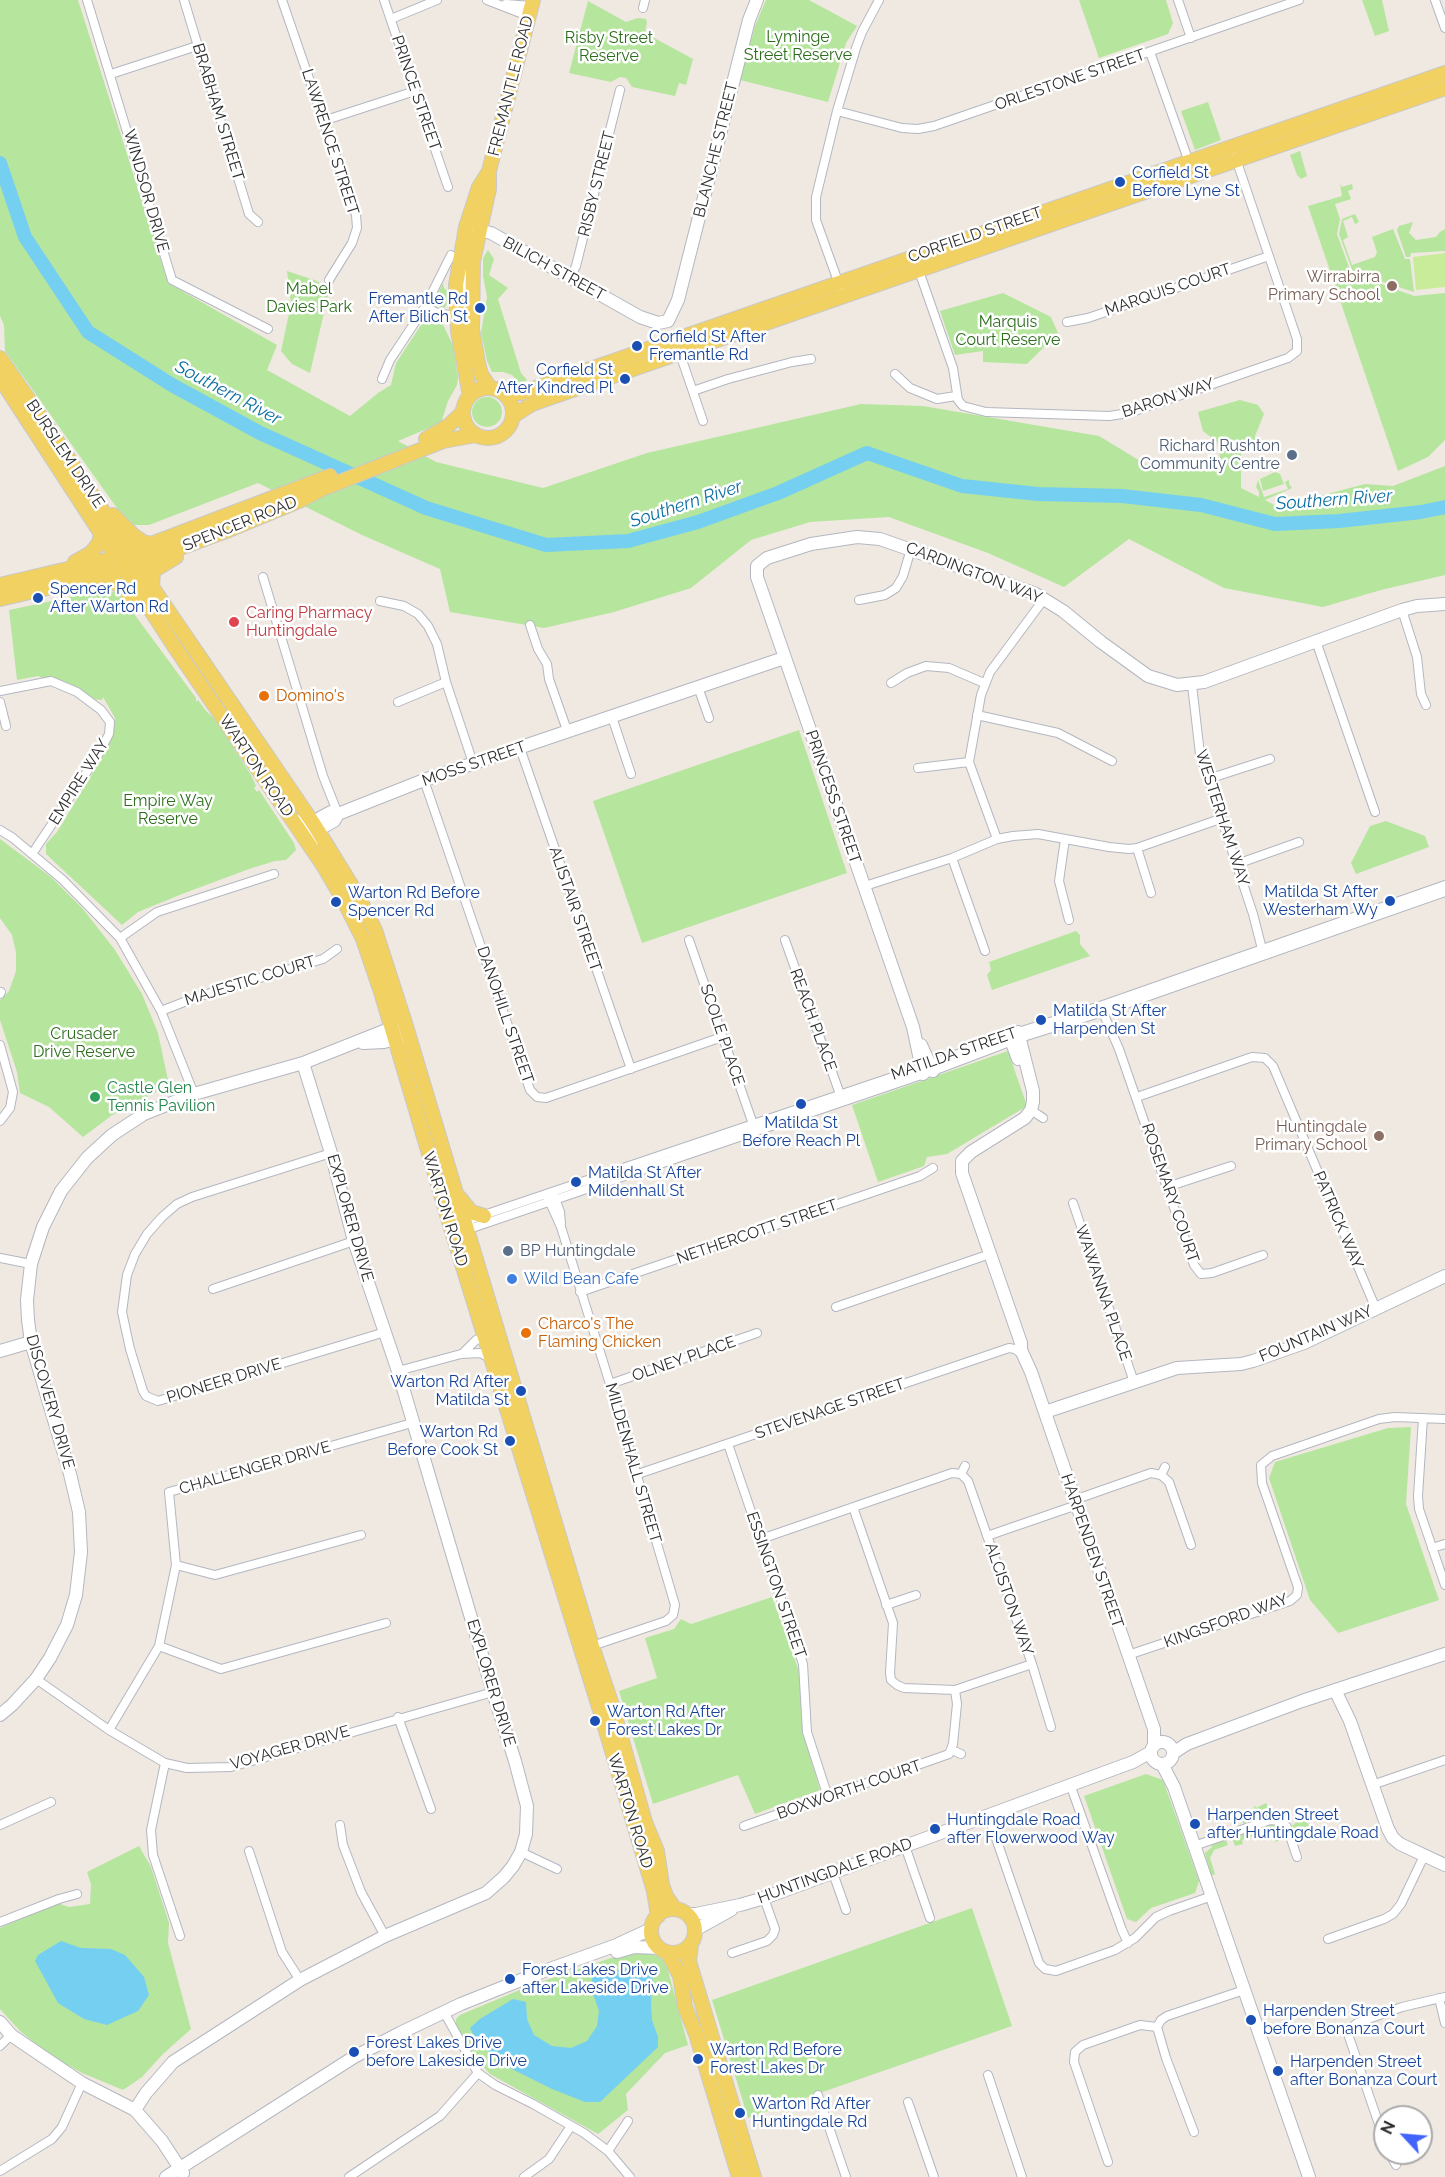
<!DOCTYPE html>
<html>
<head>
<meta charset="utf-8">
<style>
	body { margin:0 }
	#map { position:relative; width:1445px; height:2177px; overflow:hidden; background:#efe9e1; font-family:Raleway,sans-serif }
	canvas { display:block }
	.north { position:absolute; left:1373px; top:2105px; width:60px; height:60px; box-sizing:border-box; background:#fff; border:2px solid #ababab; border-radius:50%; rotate:296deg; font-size:16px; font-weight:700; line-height:24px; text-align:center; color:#2e2e2e }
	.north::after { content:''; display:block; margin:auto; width:21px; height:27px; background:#4264fb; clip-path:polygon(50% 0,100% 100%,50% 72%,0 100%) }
</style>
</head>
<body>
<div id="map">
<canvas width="1445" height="2177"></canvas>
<div class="north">N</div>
</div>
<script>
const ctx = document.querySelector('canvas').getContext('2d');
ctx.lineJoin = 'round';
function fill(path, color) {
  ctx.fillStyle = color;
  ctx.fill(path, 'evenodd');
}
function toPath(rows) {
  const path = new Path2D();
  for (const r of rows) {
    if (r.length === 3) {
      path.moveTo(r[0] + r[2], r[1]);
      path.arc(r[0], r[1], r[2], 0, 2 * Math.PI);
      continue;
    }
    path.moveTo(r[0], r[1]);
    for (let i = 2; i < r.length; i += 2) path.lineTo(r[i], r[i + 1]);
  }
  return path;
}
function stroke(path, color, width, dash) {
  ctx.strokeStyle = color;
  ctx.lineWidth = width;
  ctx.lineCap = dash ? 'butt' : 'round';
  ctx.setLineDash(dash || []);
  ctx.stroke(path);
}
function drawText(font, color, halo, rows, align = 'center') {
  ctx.font = font + ' Raleway,sans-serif';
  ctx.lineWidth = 5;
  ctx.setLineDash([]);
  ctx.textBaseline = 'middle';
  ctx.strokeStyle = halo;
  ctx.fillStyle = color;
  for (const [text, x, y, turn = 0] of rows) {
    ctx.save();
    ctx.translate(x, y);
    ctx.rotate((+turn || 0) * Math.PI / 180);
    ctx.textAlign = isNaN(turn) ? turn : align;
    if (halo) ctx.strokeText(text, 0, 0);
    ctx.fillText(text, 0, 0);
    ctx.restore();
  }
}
fill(toPath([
	[0,0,78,0,168,283,277,345,267,370,350,416,378,393,391,385,396,363,425,319,430,318,440,319,453,345,458,378,457,385,448,401,441,423,398,441,436,462,543,488,647,453,861,404,923,406,1099,436,1155,470,1192,460,1208,469,1220,457,1217,442,1203,431,1198,412,1240,400,1258,405,1264,414,1255,436,1257,450,1241,451,1241,488,1259,497,1259,492,1256,487,1258,480,1264,497,1288,489,1285,482,1289,480,1289,484,1292,488,1265,500,1278,507,1365,484,1393,486,1445,466,1445,575,1381,590,1323,607,1224,588,1129,539,1064,587,988,553,889,517,810,522,751,540,691,588,614,612,544,628,450,612,440,569,362,535,258,483,149,525,129,525,5,351,4,325,0,316],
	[766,0,809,0,857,26,846,43,828,102,740,80,755,26],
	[1079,0,1166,0,1173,23,1168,34,1099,58],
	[1362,0,1382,0,1389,31,1375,36],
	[588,1,626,22,638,18,646,19,647,22,645,33,693,59,686,85,679,83,675,96,632,87,626,78,620,77,611,82,569,73],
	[1208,102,1221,140,1195,150,1181,111],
	[1300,151,1307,176,1301,179,1297,175,1290,155],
	[1340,184,1342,187,1352,184,1353,189,1348,191,1351,199,1335,204,1340,219,1337,234,1351,273,1414,296,1445,293,1445,440,1428,457,1398,471,1308,206,1342,196],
	[1355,214,1359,222,1355,224,1352,217,1343,221,1348,237,1343,240,1352,265,1375,257,1377,252,1372,237,1393,229,1405,259,1410,259,1414,292,1353,272,1339,234,1342,219],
	[1413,222,1409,233,1416,240,1436,237,1440,232,1445,229,1445,251,1411,253,1410,257,1406,257,1397,230,1399,226],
	[488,250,494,259,489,275,508,288,498,299,521,373,527,380,520,384,512,375,503,372,492,372,487,361,481,333,487,297,483,276,483,258],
	[287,271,317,281,329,291,310,373,292,364,281,351,291,304],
	[443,283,444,288,448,292,449,302,444,308,440,308,434,302],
	[1003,293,1051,317,1058,333,1027,364,983,362,983,351,955,355,940,311],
	[487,412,15],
	[1275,472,1280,474,1284,484,1263,491,1260,479],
	[99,591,118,592,196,698,196,702,198,700,207,712,216,720,251,775,256,786,254,788,257,792,259,790,294,843,296,850,286,860,275,861,249,869,182,894,138,912,122,925,46,854,46,844,57,832,105,753,113,735,115,718,103,697,102,700,91,699,38,676,17,680,9,610],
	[799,730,847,873,642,943,593,801],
	[1386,821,1425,836,1429,847,1356,874,1351,863,1370,826],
	[0,839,51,877,83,909,115,950,142,994,158,1033,169,1085,111,1116,83,1137,49,1107,20,1093,17,1072,0,1020,0,1000,9,991,16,971,16,952,12,935,0,918],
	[1076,931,1080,935,1080,944,1090,956,992,990,987,975,991,970,989,962],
	[1008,1051,1027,1106,947,1154,927,1157,924,1166,878,1182,852,1105],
	[1411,1427,1406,1504,1439,1600,1338,1633,1310,1600,1269,1478,1275,1462,1388,1428],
	[772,1597,799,1671,803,1733,820,1790,755,1814,738,1775,653,1804,619,1691,657,1678,645,1638,674,1629,681,1619,691,1624],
	[1146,1774,1163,1780,1199,1881,1195,1893,1151,1908,1136,1922,1127,1919,1084,1796],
	[1266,1803,1271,1814,1269,1817,1244,1825,1239,1813,1254,1808,1254,1805,1256,1808],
	[1305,1815,1309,1826,1298,1830,1311,1827,1316,1841,1308,1839,1297,1842,1291,1827],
	[1272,1824,1279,1824,1283,1827,1287,1838,1275,1842,1272,1834,1265,1835,1264,1832,1242,1840,1243,1844,1235,1846,1232,1837],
	[1226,1840,1228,1845,1214,1850,1210,1858,1215,1874,1211,1876,1205,1853,1212,1847,1211,1844],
	[139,1846,151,1867,169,1923,168,1943,191,2029,163,2054,142,2077,123,2090,82,2073,50,2055,20,2031,0,2009,0,1928,57,1903,69,1907,90,1904,91,1884,87,1872],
	[972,1908,1012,2026,748,2118,712,2000],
	[643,1953,659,1956,666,1963,688,2045,665,2053,626,2094,628,2110,598,2134,490,2074,470,2052,456,2025,456,2019,460,2015,529,1986,611,1958]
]), '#b6e59e');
fill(toPath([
	[1445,253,1445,287,1416,290,1413,257]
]), '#c9ec9a');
fill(toPath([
	[61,1941,81,1948,111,1949,125,1955,144,1977,149,1995,138,2011,107,2025,84,2019,58,2003,35,1961,38,1955],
	[640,1965,653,1973,651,2003,652,2020,658,2037,658,2047,600,2102,585,2102,552,2089,502,2064,476,2040,470,2028,480,2019,513,1999,526,2002,527,2019,534,2035,552,2046,571,2048,587,2041,597,2026,599,2011,590,1985,593,1976]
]), '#75cff0');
stroke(toPath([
	[0,163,25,237,88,332,172,385,260,433,426,508,546,545,628,541,698,522,778,493,867,453,962,486,1038,494,1122,496,1201,505,1275,524,1339,521,1421,512,1445,507]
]), '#75cff0', 14);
const street = toPath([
	[87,0,172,280,268,329],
	[184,0,249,214,258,222],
	[282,0,356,215,357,228,352,243,329,280],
	[384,0,448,187],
	[487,0,528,16],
	[1178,0,1191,38],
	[1435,0,1445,28],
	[506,4,531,6],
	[643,8,645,0],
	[391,19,437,0],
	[1150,52,1189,162],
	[111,74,197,46],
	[837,111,902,128,918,129,934,126,1299,0],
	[323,121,415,91],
	[919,271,953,368,958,400,963,406,986,412,1109,416,1129,413,1288,358,1297,351,1297,339,1235,156],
	[570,278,576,266,620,90],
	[840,287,816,220,816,197,837,111,856,48,862,32,879,0],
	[425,307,440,314,451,315,464,310,466,275,470,267],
	[1067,322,1088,318,1269,256],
	[679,351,703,421],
	[895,374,910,388,937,399,956,396],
	[382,379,390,360,425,307,451,255],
	[693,391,728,379,792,362,811,359],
	[263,577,323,776,338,814],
	[859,600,885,595,896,588,903,576,911,549],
	[380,601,404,606,418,614,428,626,437,644,446,682,473,763],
	[1402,610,1417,657,1421,694,1426,705],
	[530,625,538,649,547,664,549,679,568,733],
	[1316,641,1375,812],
	[891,683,907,673,926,666,949,668,984,683],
	[1192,685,1200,754,1253,914,1263,953],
	[698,687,709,718],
	[0,691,51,681,77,692,101,710,110,722,109,734,98,755,32,854],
	[0,702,6,726],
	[398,702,446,682],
	[977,715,1058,733,1112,761],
	[612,717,631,774],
	[520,748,631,1069],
	[918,768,969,762],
	[1208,779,1270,759],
	[424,780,530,1090,537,1097,546,1098,722,1037],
	[0,830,13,838,63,880,120,938,161,1011,194,1094],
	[997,839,969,762,981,695,990,672,1044,599],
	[1065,839,1059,881,1069,920],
	[1137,848,1151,893],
	[952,858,985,951],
	[1237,864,1299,842],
	[865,886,952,858,997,839,1013,836,1038,834,1109,847,1129,849,1137,848,1220,819],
	[120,938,157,912,274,874],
	[689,940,754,1127],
	[785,940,841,1097],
	[0,994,1,992],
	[1101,1008,1119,1049,1194,1265,1201,1274,1212,1273,1263,1255],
	[161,1011,197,997,323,959,337,949],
	[0,1045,13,1092,10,1108,0,1121],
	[1137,1097,1252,1057,1265,1058,1273,1066,1376,1309],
	[1031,1110,1043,1118],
	[331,1153,192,1197,177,1204,162,1217,147,1234,135,1254,127,1275,122,1312,130,1349,143,1391,146,1396,158,1401,385,1332],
	[1167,1187,1231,1166],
	[554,1196,560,1212,561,1224],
	[548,1198,561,1227,610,1384,675,1605,673,1615,666,1621,592,1646],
	[450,1203,458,1221,472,1228,933,1071,1020,1038,1109,1010,1445,892],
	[1073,1203,1134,1382],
	[458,1243,461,1230,472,1219,931,1064,1009,1035,1100,1006,1445,885],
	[0,1258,31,1264],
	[213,1289,354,1241],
	[580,1292,920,1176,933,1168],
	[836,1307,990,1254],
	[462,1354,476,1340,488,1337],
	[398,1371,461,1354,480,1353,492,1359],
	[610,1384,757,1333],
	[1423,1418,1418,1496,1419,1509,1445,1585],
	[728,1444,800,1655,803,1664,807,1732,828,1797],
	[961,1474,965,1466],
	[635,1475,1009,1348,1015,1349,1023,1355],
	[1161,1475,1165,1467],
	[1074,1500,1151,1473,1161,1475,1169,1482,1191,1545],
	[853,1507,893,1623,890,1673,891,1680,897,1685,904,1688,955,1690,1032,1664],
	[987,1536,1077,1505],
	[761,1539,952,1473,961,1474,968,1481,1032,1664,1051,1727],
	[1432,1548,1445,1544],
	[176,1565,215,1575,361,1535],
	[886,1605,916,1595],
	[159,1646,221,1669,386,1623],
	[1128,1655,1290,1601,1297,1595,1298,1587,1262,1483,1261,1465,1272,1456,1379,1419,1395,1417,1445,1419],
	[36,1679,109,1730,165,1763,187,1768,231,1767,493,1692],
	[398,1717,431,1809],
	[109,1730,159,1646,176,1565,169,1492,412,1423],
	[952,1750,961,1754],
	[165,1763,151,1830,153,1855,180,1936],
	[1070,1784,1122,1930,1128,1943],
	[1372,1785,1445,1760],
	[988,1815,1039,1963,1045,1969,1056,1971,1115,1950,1135,1938,1156,1917,1169,1911,1212,1896],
	[0,1825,51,1802],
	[340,1825,343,1845,361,1892,385,1936],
	[744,1826,949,1754,953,1744,957,1704,955,1690],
	[905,1846,930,1918],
	[1194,1846,1270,1820,1280,1821,1287,1827,1297,1857],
	[249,1851,282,1952,300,1980],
	[521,1852,557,1869],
	[833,1873,846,1910],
	[0,1922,59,1899,77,1894],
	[1328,1939,1384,1919,1393,1914,1401,1904,1424,1856],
	[732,1953,767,1941,773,1935,775,1929,764,1898],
	[1439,1998,1445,2023],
	[444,2012,478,2073,495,2085,533,2104,584,2133,608,2151,630,2177],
	[1157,2027,1166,2058,1194,2132],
	[0,2046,11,2035],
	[988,2075,1022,2177],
	[818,2095,846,2177],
	[908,2102,934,2177],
	[1385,2142,1349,2037,1350,2029,1357,2023,1402,2007,1445,1997],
	[608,2151,628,2121],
	[1389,2153,1396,2165],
	[1108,2162,1074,2062,1075,2052,1083,2045,1140,2025,1157,2027,1161,2020,1167,2016,1244,1990],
	[0,2171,52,2139,62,2127,82,2083],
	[349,2177,440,2116,478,2073],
	[524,2177,549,2159,571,2126]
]);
const secondary = toPath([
	[473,229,491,233,640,317,658,323,668,321,678,300,749,20,757,0],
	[292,819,308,826,325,826,334,821,338,814,424,780,784,658],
	[311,848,315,826,320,818,331,812,338,814],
	[1018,1032,1033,1091,1033,1102,1031,1110,1025,1118,971,1152,962,1161,962,1173,1021,1343,1021,1350,1031,1372,1154,1729,1154,1745],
	[1009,1035,1018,1059],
	[363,1043,384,1042,402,1037],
	[921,1045,933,1071],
	[923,1074,913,1027,757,577,757,566,767,558,811,544,857,537,880,539,1034,593,1063,611,1101,642,1148,676,1177,685,1204,682,1402,610,1417,606,1445,604],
	[0,1351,31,1342],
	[1045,1412,1177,1368,1241,1364,1253,1361,1304,1343,1445,1276],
	[1335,1690,1350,1721,1388,1829,1393,1838,1400,1844,1445,1865],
	[0,1715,12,1705,36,1679,50,1658,67,1625,76,1595,81,1552,79,1512,70,1474,31,1342,28,1320,27,1300,31,1264,43,1227,61,1191,87,1158,112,1135,144,1114,194,1094,303,1063,399,1025],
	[1162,1753,11],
	[1173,1753,1187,1744,1302,1701,1445,1654],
	[1162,1764,1174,1787,1309,2177],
	[688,1914,696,1914,740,1905,764,1898,1133,1762,1151,1752],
	[695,1930,731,1910],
	[617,1952,634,1947,659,1948],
	[0,2022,11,2035,82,2083,135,2110,162,2141,183,2173],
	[135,2110,146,2093,173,2062,300,1980,385,1936,486,1893,504,1877,513,1866,521,1852,526,1834,527,1806,515,1761,493,1692,398,1371,354,1241,331,1153,303,1063],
	[166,2177,354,2057,400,2033,461,2004,536,1974,614,1946,651,1929]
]);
const primary = toPath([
	[0,358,54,436,152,587,315,826,358,896,375,930,405,1023,592,1646,610,1699,645,1822,657,1851,662,1885,666,1896,675,1909],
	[0,378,176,649,323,865,344,901,363,939,381,992,451,1228,598,1704,654,1891,658,1916],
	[490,388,481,374,478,363,472,329,473,261,489,189,489,171,533,0],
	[488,413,25],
	[504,393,521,393,547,384,1445,73],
	[470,396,458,331,456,285,466,227,479,187,488,173],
	[513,416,532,404,1445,88],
	[426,439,448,426,463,412],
	[113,515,133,535,143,542,151,544],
	[75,562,91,553,99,543,101,534],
	[97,577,110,580,120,586,140,605],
	[0,585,106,560,138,549,330,476],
	[152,587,153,571,176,557],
	[0,599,115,572,226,531,301,500,322,489,443,441,476,435],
	[460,1198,471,1212,484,1216],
	[673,1931,22],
	[691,1945,689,1961,754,2177],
	[668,1953,680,1976,685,2007,696,2034,739,2177]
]);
stroke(street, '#b4b7c1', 10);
stroke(secondary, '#b4b7c1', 14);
stroke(primary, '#c9c9c9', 16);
stroke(street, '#fff', 8);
stroke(secondary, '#fff', 12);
stroke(primary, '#f2d163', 14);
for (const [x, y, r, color] of [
	[1120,182,6,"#1a4fb4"],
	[1392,286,6,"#8d6e63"],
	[480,308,6,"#1a4fb4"],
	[637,346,6,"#1a4fb4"],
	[625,379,6,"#1a4fb4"],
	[1292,455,6,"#5c6f8a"],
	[38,598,6,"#1a4fb4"],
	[234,622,6,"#e0444e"],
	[264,696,6,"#e8710a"],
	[1390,901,6,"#1a4fb4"],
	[336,902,6,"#1a4fb4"],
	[1041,1020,6,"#1a4fb4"],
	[95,1097,6,"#2e9e5b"],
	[801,1104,6,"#1a4fb4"],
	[1379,1136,6,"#8d6e63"],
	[576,1182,6,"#1a4fb4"],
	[508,1251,6,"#5c6f8a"],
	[512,1279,6,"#3f7fe0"],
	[526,1333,6,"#e8710a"],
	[521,1391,6,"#1a4fb4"],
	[510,1441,6,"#1a4fb4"],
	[595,1721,6,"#1a4fb4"],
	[1195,1824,6,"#1a4fb4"],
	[935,1829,6,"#1a4fb4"],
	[510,1979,6,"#1a4fb4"],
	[1251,2020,6,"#1a4fb4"],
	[354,2052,6,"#1a4fb4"],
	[698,2059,6,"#1a4fb4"],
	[1278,2071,6,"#1a4fb4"],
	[740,2113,6,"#1a4fb4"]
]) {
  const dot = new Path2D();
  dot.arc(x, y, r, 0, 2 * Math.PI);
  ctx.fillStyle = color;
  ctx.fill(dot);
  stroke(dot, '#fff', 2);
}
drawText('16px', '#2c6e1b', '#fff', [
	["Lyminge",798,37],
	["Street Reserve",798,55],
	["Risby Street",609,38],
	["Reserve",609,56],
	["Mabel",309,289],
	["Davies Park",309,307],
	["Marquis",1008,322],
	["Court Reserve",1008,340],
	["Empire Way",168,801],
	["Reserve",168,819],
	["Crusader",84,1034],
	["Drive Reserve",84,1052]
]);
drawText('16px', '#2e2e2e', '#fff', [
	["ORLESTONE STREET",1070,80,-19],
	["FREMANTLE ROAD",511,86,-76],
	["PRINCE STREET",416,93,71],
	["BRABHAM STREET",218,112,73],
	["LAWRENCE STREET",330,142,72],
	["BLANCHE STREET",716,150,-76],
	["RISBY STREET",597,184,-76],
	["WINDSOR DRIVE",146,191,74],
	["CORFIELD STREET",975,235,-19],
	["BILICH STREET",554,269,29],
	["MARQUIS COURT",1168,290,-19],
	["BARON WAY",1168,398,-18],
	["BURSLEM DRIVE",65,454,56],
	["SPENCER ROAD",240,524,-22],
	["CARDINGTON WAY",974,573,21],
	["MOSS STREET",474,764,-19],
	["WARTON ROAD",256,766,56],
	["EMPIRE WAY",79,782,-58],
	["PRINCESS STREET",833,797,71],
	["WESTERHAM WAY",1222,818,72],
	["ALISTAIR STREET",575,909,71],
	["MAJESTIC COURT",250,981,-17],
	["DANOHILL STREET",505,1015,71],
	["REACH PLACE",813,1020,70],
	["SCOLE PLACE",722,1035,71],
	["MATILDA STREET",954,1054,-19],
	["ROSEMARY COURT",1170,1193,71],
	["WARTON ROAD",445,1209,73],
	["EXPLORER DRIVE",350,1218,74],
	["PATRICK WAY",1338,1220,67],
	["NETHERCOTT STREET",757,1232,-19],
	["WAWANNA PLACE",1103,1293,71],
	["FOUNTAIN WAY",1316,1334,-23],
	["OLNEY PLACE",684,1359,-19],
	["PIONEER DRIVE",224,1381,-17],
	["DISCOVERY DRIVE",50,1402,74],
	["STEVENAGE STREET",830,1409,-19],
	["MILDENHALL STREET",633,1463,74],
	["CHALLENGER DRIVE",255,1468,-16],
	["HARPENDEN STREET",1092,1551,71],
	["ESSINGTON STREET",776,1585,71],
	["ALCISTON WAY",1009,1599,71],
	["KINGSFORD WAY",1226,1621,-20],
	["EXPLORER DRIVE",491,1683,73],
	["VOYAGER DRIVE",290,1748,-16],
	["BOXWORTH COURT",849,1790,-19],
	["WARTON ROAD",630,1811,73],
	["HUNTINGDALE ROAD",835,1871,-20]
]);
drawText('16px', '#164399', '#fff', [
	["Corfield St",1132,173],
	["Before Lyne St",1132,191],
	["Fremantle Rd",468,299,"right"],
	["After Bilich St",468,317,"right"],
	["Corfield St After",649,337],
	["Fremantle Rd",649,355],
	["Corfield St",613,370,"right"],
	["After Kindred Pl",613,388,"right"],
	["Spencer Rd",50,589],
	["After Warton Rd",50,607],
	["Matilda St After",1378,892,"right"],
	["Westerham Wy",1378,910,"right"],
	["Warton Rd Before",348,893],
	["Spencer Rd",348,911],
	["Matilda St After",1053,1011],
	["Harpenden St",1053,1029],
	["Matilda St",801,1123,"center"],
	["Before Reach Pl",801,1141,"center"],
	["Matilda St After",588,1173],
	["Mildenhall St",588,1191],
	["Warton Rd After",509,1382,"right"],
	["Matilda St",509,1400,"right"],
	["Warton Rd",498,1432,"right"],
	["Before Cook St",498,1450,"right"],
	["Warton Rd After",607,1712],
	["Forest Lakes Dr",607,1730],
	["Harpenden Street",1207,1815],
	["after Huntingdale Road",1207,1833],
	["Huntingdale Road",947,1820],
	["after Flowerwood Way",947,1838],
	["Forest Lakes Drive",522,1970],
	["after Lakeside Drive",522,1988],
	["Harpenden Street",1263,2011],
	["before Bonanza Court",1263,2029],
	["Forest Lakes Drive",366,2043],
	["before Lakeside Drive",366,2061],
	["Warton Rd Before",710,2050],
	["Forest Lakes Dr",710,2068],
	["Harpenden Street",1290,2062],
	["after Bonanza Court",1290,2080],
	["Warton Rd After",752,2104],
	["Huntingdale Rd",752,2122]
], 'left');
drawText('16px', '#785e54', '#fff', [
	["Wirrabirra",1380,277],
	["Primary School",1380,295],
	["Huntingdale",1367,1127],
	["Primary School",1367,1145]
], 'right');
drawText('16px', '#4e5e75', '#fff', [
	["Richard Rushton",1280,446],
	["Community Centre",1280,464],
	["BP Huntingdale",520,1251,"left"]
], 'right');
drawText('16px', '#be3a42', '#fff', [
	["Caring Pharmacy",246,613],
	["Huntingdale",246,631]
], 'left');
drawText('16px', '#c56008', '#fff', [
	["Domino's",276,696],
	["Charco's The",538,1324],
	["Flaming Chicken",538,1342]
], 'left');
drawText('16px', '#27864d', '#fff', [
	["Castle Glen",107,1088],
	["Tennis Pavilion",107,1106]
], 'left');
drawText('16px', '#366cbe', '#fff', [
	["Wild Bean Cafe",524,1279]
], 'left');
drawText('italic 18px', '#0d6fa3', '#fff', [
	["Southern River",228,393,28],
	["Southern River",1334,500,-4],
	["Southern River",686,504,-18]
]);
</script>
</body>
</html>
